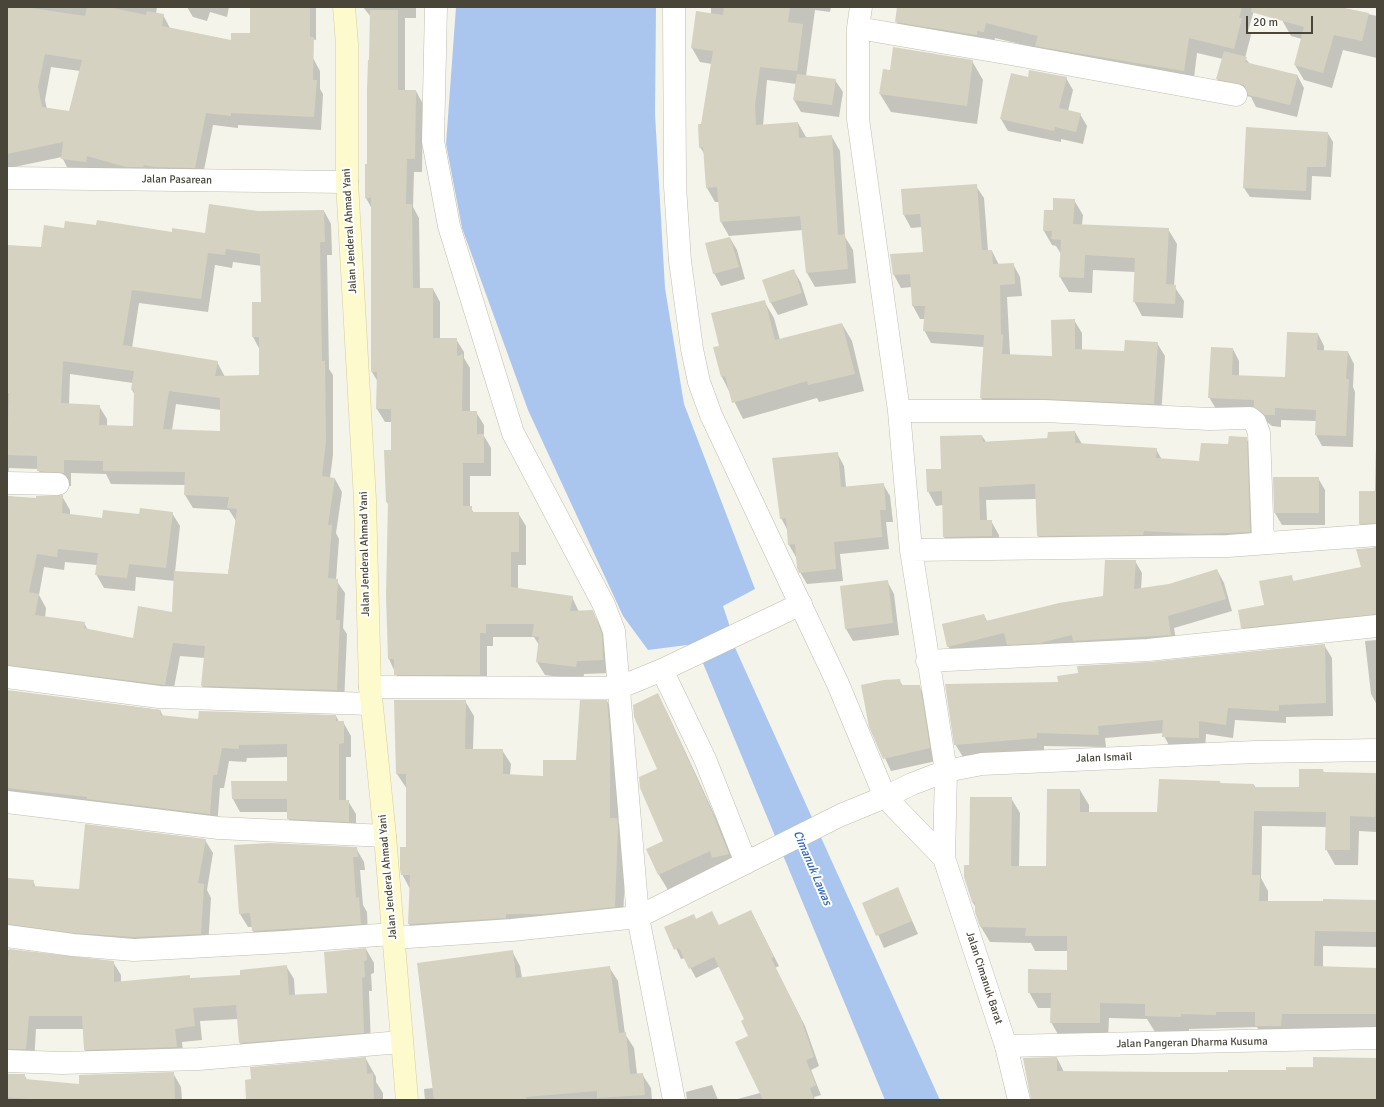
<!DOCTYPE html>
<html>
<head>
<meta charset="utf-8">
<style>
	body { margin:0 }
	#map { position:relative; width:1384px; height:1107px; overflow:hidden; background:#f5f4eb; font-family:Signika,sans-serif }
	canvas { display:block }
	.frame { position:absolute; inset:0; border:8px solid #494639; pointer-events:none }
	.scale { position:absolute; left:1246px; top:16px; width:67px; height:18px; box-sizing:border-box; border:2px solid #494639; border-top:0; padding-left:5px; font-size:12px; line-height:14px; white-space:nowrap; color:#494639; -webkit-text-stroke:3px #fff; paint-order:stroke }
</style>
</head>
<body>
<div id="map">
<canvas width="1384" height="1107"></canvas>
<div class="frame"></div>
<div class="scale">20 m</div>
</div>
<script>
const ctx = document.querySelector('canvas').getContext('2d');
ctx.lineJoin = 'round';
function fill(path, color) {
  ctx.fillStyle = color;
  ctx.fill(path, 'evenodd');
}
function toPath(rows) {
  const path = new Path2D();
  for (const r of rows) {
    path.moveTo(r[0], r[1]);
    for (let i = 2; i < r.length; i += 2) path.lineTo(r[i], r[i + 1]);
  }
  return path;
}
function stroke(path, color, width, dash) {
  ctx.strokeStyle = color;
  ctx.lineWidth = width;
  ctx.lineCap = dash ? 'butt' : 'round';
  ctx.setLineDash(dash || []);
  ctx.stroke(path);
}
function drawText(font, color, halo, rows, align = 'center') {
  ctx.font = font + ' Signika,sans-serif';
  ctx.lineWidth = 4;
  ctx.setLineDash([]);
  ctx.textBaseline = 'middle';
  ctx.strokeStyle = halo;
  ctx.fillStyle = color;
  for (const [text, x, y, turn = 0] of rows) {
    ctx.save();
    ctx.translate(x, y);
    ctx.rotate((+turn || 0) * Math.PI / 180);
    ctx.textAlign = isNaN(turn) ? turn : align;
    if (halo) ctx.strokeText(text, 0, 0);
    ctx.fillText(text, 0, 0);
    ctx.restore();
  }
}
fill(toPath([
	[456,7,656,7,655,114,665,288,684,404,755,589,723,606,730,627,727,630,940,1100,885,1100,695,644,648,650,623,616,528,410,462,228,446,144]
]), '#aac6ef');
fill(toPath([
	[7,7,157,7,156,14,163,15,170,28,313,58,320,71,320,89,323,94,321,130,238,125,238,128,213,125,202,180,134,179,94,168,93,174,69,171,62,157,14,167,15,178,7,181],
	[51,67,80,71,70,112,47,109,45,100],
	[187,7,229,7,227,17,210,12,207,21,193,17],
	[268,7,316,7,316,40,275,29],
	[363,7,416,7,416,18,405,18,405,91,416,91,423,104,422,172,414,172,413,207,419,218,420,289,433,289,440,302,440,339,456,339,464,352,464,358,470,368,470,412,476,412,484,425,484,436,491,448,491,476,470,476,470,507,474,513,518,513,526,526,526,565,518,565,518,589,572,597,579,612,592,611,600,625,609,648,610,673,584,674,583,680,545,675,537,662,539,645,534,637,493,637,493,646,487,646,487,688,402,687,389,659,389,506,387,502,385,451,392,451,392,422,385,422,377,409,378,382,372,372,372,209,366,198,368,165,371,17],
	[711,7,831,7,830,12,815,10,806,76,835,80,843,92,839,117,801,112,794,100,796,84,767,80,763,126,798,123,806,137,832,137,840,151,845,237,853,250,856,283,815,287,807,273,803,230,729,236,721,222,719,202,715,202,707,188,705,155,700,147,702,125,712,64,700,62,692,48,711,14],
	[898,7,1255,7,1248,31,1251,35,1245,58,1250,64,1297,75,1304,88,1297,117,1256,107,1251,97,1224,91,1217,79,1223,59,1197,53,1193,86,995,38,993,48,905,37,896,21],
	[1286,7,1335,7,1377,16,1377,58,1343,50,1332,88,1304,80,1295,65,1302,39,1291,36,1282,20],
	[972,61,983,80,977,124,891,112,880,94,891,71],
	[1028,78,1066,78,1073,90,1068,111,1080,114,1087,126,1083,144,1061,139,1061,142,1008,131,1001,119],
	[1327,132,1333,142,1331,177,1312,176,1311,200,1250,197,1244,188],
	[976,186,984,198,988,251,992,251,999,265,1013,264,1020,277,1022,296,1007,297,1010,355,1053,357,1074,320,1082,333,1082,350,1125,352,1157,343,1165,356,1161,416,989,411,981,398,984,347,931,343,924,330,925,319,920,319,913,306,912,287,901,288,894,275,891,255,924,253,922,227,911,228,904,215],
	[1074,200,1083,215,1082,225,1168,229,1177,244,1174,286,1184,301,1183,318,1142,316,1134,301,1135,272,1093,270,1092,293,1069,292,1060,277,1061,254,1056,246,1052,245,1044,231,1054,211],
	[324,211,331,224,332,255,327,255,329,369,333,375,333,455,330,478,335,479,342,492,336,533,339,539,336,580,345,593,343,628,347,634,344,703,210,699,202,686,205,658,180,656,172,698,7,681,7,496,37,500,62,496,70,510,70,515,103,519,172,513,180,526,175,572,228,575,236,521,229,510,193,508,185,495,185,485,111,484,106,474,71,473,71,486,45,484,38,469,9,468,7,487,7,246,42,248,64,229,206,234,258,212],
	[233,262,262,266,262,303,253,303,253,337,260,350,260,376,225,377,217,362,132,348,139,303,208,312,215,265,232,268],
	[70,374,133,383,132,390,135,395,134,427,107,426,107,419,99,406,69,405],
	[176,404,221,410,221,432,172,430],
	[65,562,97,565,96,574,104,588,135,591,136,577,175,581,173,613,133,639,88,630,84,623,45,618,46,608,39,595,44,567,64,570],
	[730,238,737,250,745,279,721,286,714,273],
	[794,271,801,283,808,305,778,315,771,303,764,281],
	[764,301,774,318,780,340,842,324,852,341,864,391,819,402,817,398,743,419,722,377,714,348,720,346],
	[1318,334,1324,346,1324,351,1348,352,1354,364,1353,387,1355,392,1353,447,1322,446,1316,435,1316,421,1281,420,1281,427,1272,426,1262,418,1216,409,1209,397,1233,349,1239,361,1239,376,1286,378],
	[1075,432,1082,444,1156,449,1162,460,1200,462,1229,445,1246,438,1254,452,1258,546,1046,550,1038,536,1037,499,986,500,987,521,991,521,999,535,1000,550,953,551,944,537,943,505,936,506,928,491,942,470,982,436,986,442,1048,439],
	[1376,446,1377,535,1366,535,1360,524,1375,492],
	[837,453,844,466,846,487,883,484,890,496,893,522,886,522,889,549,840,554,843,581,807,584,800,572,796,557,789,545,788,531,781,518],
	[1274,478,1318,478,1325,490,1325,525,1282,525,1275,513],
	[1377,547,1377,626,1249,639,1242,627,1265,605,1291,576,1294,582,1362,568,1357,550],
	[1135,561,1142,573,1141,589,1169,585,1217,570,1224,583,1232,611,1174,628,1177,647,1015,656,1008,646,955,658,948,646,984,615,987,621,1104,597],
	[887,581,894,594,899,635,853,641,846,629],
	[1377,640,1377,705,1371,694,1365,641],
	[1324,645,1332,658,1333,716,1286,717,1286,723,1235,720,1233,738,1206,734,1205,750,1171,749,1164,736,1164,733,1105,738,1106,747,1044,746,1044,751,963,757,955,744,1059,683,1149,663],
	[899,680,903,686,919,686,926,698,936,761,891,771,870,726],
	[7,691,160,710,163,716,199,720,336,716,339,722,343,722,351,736,351,757,346,757,346,801,348,801,356,814,356,835,296,832,288,818,288,812,240,812,233,799,232,782,288,782,288,757,247,758,246,762,229,761,224,788,220,788,217,827,7,806],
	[657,695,666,710,722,831,737,870,668,890,659,875,665,842,659,769],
	[465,701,474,716,473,750,502,750,511,764,510,775,544,777,577,760,607,701,615,716,618,753,618,822,625,834,626,842,623,921,418,939,409,924,410,889,402,874,407,848,407,789,397,774],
	[1323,770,1324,773,1375,774,1377,777,1377,832,1359,831,1358,865,1335,865,1326,849,1327,827,1262,826,1261,878,1268,891,1268,902,1377,902,1377,947,1323,946,1323,967,1377,969,1377,1030,1265,1041,1257,1027,1189,1029,1189,1032,1155,1032,1147,1019,1109,1018,1108,1038,1060,1038,1051,1022,1052,1008,1038,1008,1029,992,1068,971,1068,951,1035,951,1031,943,990,942,981,927,976,908,972,901,970,866,1011,798,1020,813,1019,867,1047,867,1080,790,1089,805,1089,813,1157,813,1220,782,1221,784,1254,785,1256,788,1300,788],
	[205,840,213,853,207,890,211,898,208,947,7,940,7,879,33,881,36,888,80,890],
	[356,848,364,862,365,870,360,870,363,905,367,912,368,937,260,945,253,931,252,927,248,927,240,914],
	[898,889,918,934,884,948,864,903],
	[751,911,779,966,775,968,805,1026,819,1066,811,1070,821,1095,814,1097,815,1100,734,1100,760,1093,745,1020,720,966,696,978,685,958,681,959,666,927,696,920,719,926],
	[366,949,374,963,374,973,371,974,372,991,369,991,371,1046,248,1056,240,1043,238,1019,200,1021,202,1040,182,1042,184,1060,93,1063,85,1050,84,1029,36,1029,34,1062,7,1065,7,950,113,962,121,975,121,983,189,976,191,979,241,976,286,966,294,979,295,996,328,994],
	[512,951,520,966,522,978,609,967,618,981,625,1034,634,1048,637,1074,642,1074,651,1088,652,1100,425,1100,424,1089,433,1088],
	[1057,1058,1064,1072,1229,1073,1287,1071,1377,1060,1377,1100,1032,1100],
	[366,1059,376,1077,376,1082,383,1093,383,1100,247,1100],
	[173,1073,181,1087,182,1100,7,1100,7,1075,24,1075,28,1081,80,1085],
	[712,1085,718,1100,687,1100,686,1092]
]), '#0003');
fill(toPath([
	[7,7,25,7,85,16,87,7,108,7,146,15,147,11,164,14,162,26,231,40,231,33,250,33,250,7,310,7,310,37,314,37,313,80,317,80,314,117,231,113,231,116,206,113,195,168,154,167,144,165,143,167,126,167,87,156,86,162,61,159,63,142,7,154],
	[45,54,82,60,69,111,42,107,38,87],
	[724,7,790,7,788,22,803,24,797,71,760,67,755,105,756,125,798,122,799,138,832,135,838,235,845,234,848,269,806,273,800,216,720,222,717,187,706,188,703,147,699,148,698,124,701,124,713,51,691,48,696,11,723,15],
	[897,7,1242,7,1239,18,1242,18,1234,49,1189,38,1184,71,1035,46,1038,36,986,23,984,32,977,31,977,35,895,22],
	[1252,7,1340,7,1369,13,1362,41,1334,35,1323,73,1294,65,1304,27,1251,12],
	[370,10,398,10,398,90,416,90,415,159,407,159,406,204,412,204,413,288,433,288,433,338,457,338,457,356,463,354,462,411,477,411,477,434,484,434,484,463,463,463,463,506,472,506,472,512,519,512,519,552,511,552,511,587,573,596,570,611,593,610,602,634,603,660,577,661,576,667,536,662,539,637,532,636,534,624,486,624,486,633,480,633,480,675,394,675,394,659,388,659,386,595,388,502,386,502,384,450,391,450,391,409,376,409,377,372,371,372,371,198,365,198,365,164,367,164,367,90,368,60,369,60],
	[893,47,973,60,967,106,879,94,883,69,890,70],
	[1224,51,1247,57,1245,62,1298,75,1290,105,1248,95,1244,85,1216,79],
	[1029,70,1067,77,1059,108,1081,113,1076,132,1055,127,1054,131,1000,119,1011,73,1028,77],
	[797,74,836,79,832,105,793,100],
	[1246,127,1328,132,1326,167,1307,167,1306,191,1243,188],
	[977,184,982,250,992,250,993,264,1014,263,1015,284,1000,285,1001,334,1003,335,1002,354,1052,356,1051,320,1075,319,1075,349,1124,351,1125,340,1158,342,1154,404,1045,399,980,398,984,335,923,331,925,306,912,306,910,274,893,275,890,254,923,252,920,214,903,215,901,189],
	[1053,198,1075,199,1073,224,1169,228,1166,284,1176,285,1175,304,1133,302,1135,258,1085,255,1084,278,1059,277,1061,240,1051,239,1052,231,1043,231,1044,210,1053,210],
	[209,204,258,211,324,210,325,242,320,242,322,361,325,361,326,441,322,476,335,478,328,525,332,525,328,578,338,579,336,620,340,620,337,690,201,686,205,646,173,643,165,685,7,665,7,496,36,498,36,496,63,495,62,513,102,518,103,510,139,514,140,508,173,512,166,568,129,564,127,578,95,575,98,553,58,549,57,557,37,554,29,592,39,594,35,615,85,622,84,628,133,638,138,606,172,612,174,571,228,574,237,509,227,508,229,497,184,495,185,472,103,471,103,461,64,460,64,473,37,471,37,456,7,455,9,393,7,393,7,245,41,247,44,225,64,228,65,221,96,225,97,220,172,232,172,228,205,233],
	[226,249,260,254,261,302,252,302,252,337,259,337,259,375,215,376,218,361,123,345,132,290,201,299,208,253,225,255],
	[63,361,134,371,131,390,134,390,133,426,99,425,100,405,61,403],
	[169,391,220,398,220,431,163,429],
	[730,237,739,267,713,274,705,243],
	[794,269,802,293,770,303,762,280],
	[765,300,775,340,842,323,855,374,808,385,807,381,732,403,725,376,721,377,713,347,719,346,711,313],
	[1287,332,1318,333,1317,350,1348,351,1346,379,1349,379,1346,436,1315,435,1316,410,1275,408,1275,415,1265,415,1254,407,1254,400,1208,398,1211,347,1233,348,1232,375,1285,377],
	[1075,431,1075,443,1157,448,1156,458,1199,461,1201,443,1228,444,1229,436,1247,437,1250,532,1198,534,1144,531,1143,535,1037,536,1035,484,979,487,980,520,992,520,992,536,943,537,942,491,927,492,926,469,941,469,940,436,982,435,983,442,1047,438,1048,432],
	[838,452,841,487,884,483,886,510,880,510,882,537,834,542,836,569,799,573,797,568,795,544,788,545,786,518,780,519,772,458],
	[1273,477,1319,477,1319,513,1274,513],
	[1359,491,1377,491,1377,523,1359,524],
	[1377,548,1377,614,1241,628,1238,610,1264,605,1259,581,1292,575,1293,581,1361,567,1356,549],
	[1105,560,1136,560,1134,589,1169,584,1217,569,1226,599,1168,616,1171,635,1073,641,1072,635,1040,643,1007,645,1004,633,947,647,942,624,984,614,986,621,1059,603,1103,596],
	[888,580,893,623,845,629,840,586],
	[1325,644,1326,703,1279,705,1279,711,1228,708,1226,725,1199,721,1199,738,1162,737,1163,720,1098,726,1099,735,1037,733,1037,738,954,745,945,684,1058,682,1057,676,1078,673,1077,666,1149,662],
	[900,679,901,685,920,685,930,748,883,759,869,727,861,685,884,680],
	[7,690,161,710,160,715,198,719,199,711,336,715,336,721,344,721,344,743,339,744,339,800,349,800,349,822,287,819,287,799,232,799,231,781,287,781,287,744,239,745,239,749,222,748,217,775,213,775,210,814,87,799,87,797,7,788],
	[658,693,713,814,729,854,712,858,710,851,658,875,646,849,663,841,640,788,639,777,657,769,634,717,633,705],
	[394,700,466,700,465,749,503,749,503,774,543,776,543,760,576,760,580,700,607,700,610,737,610,818,617,818,618,826,615,907,544,914,506,914,506,918,408,924,410,875,401,875,400,870,400,847,406,847,406,774,396,774],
	[1299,769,1323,769,1323,772,1376,773,1375,817,1350,816,1350,850,1325,850,1326,812,1254,811,1252,875,1260,875,1259,901,1323,901,1323,899,1377,900,1377,932,1315,931,1314,966,1377,968,1377,1014,1282,1014,1281,1026,1255,1026,1255,1012,1216,1012,1216,1015,1181,1014,1181,1017,1145,1016,1145,1004,1100,1003,1100,1023,1050,1023,1051,993,1028,993,1028,969,1067,970,1067,936,1025,936,1026,928,980,927,975,912,975,902,972,902,964,877,964,865,969,865,970,797,1012,797,1011,866,1046,866,1047,789,1080,789,1080,812,1157,812,1159,779,1220,781,1220,783,1254,784,1254,787,1299,787],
	[85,824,206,839,198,883,204,884,201,934,134,937,74,933,7,924,7,878,34,880,33,886,79,889],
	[270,843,357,847,358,857,353,857,356,898,359,897,361,924,252,931,250,913,239,914,234,845],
	[898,887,912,921,876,936,862,903],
	[751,910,774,957,771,958,800,1016,814,1057,806,1060,816,1085,810,1088,814,1100,763,1100,735,1042,748,1036,741,1021,744,1019,714,957,689,969,679,948,674,950,664,927,694,914,696,919,712,911,719,925],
	[366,948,367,960,364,961,365,977,362,978,364,1033,239,1043,236,1005,193,1008,195,1026,175,1029,177,1047,84,1050,82,1016,29,1016,26,1049,7,1049,7,980,9,949,114,961,114,982,190,975,190,978,240,975,240,970,287,965,289,995,327,993,324,952],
	[513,950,516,978,610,966,619,1033,626,1032,630,1074,643,1073,645,1095,597,1098,597,1091,526,1097,527,1100,434,1100,417,963],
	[366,1057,367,1074,373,1073,374,1100,246,1100,245,1080,251,1079,250,1067],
	[1057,1057,1057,1071,1166,1072,1228,1072,1228,1070,1286,1070,1286,1067,1313,1067,1313,1057,1377,1058,1377,1100,1031,1100,1023,1058],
	[174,1072,175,1100,39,1100,7,1097,7,1074,25,1074,25,1079,79,1084,79,1075]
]), '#d6d2c1');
const minor = toPath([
	[436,7,433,141,449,226,513,433,604,605,614,631,638,917,674,1100],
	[861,7,858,28,858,119,899,411,911,550,946,771],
	[858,28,1011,54,1236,95],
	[7,178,347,182],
	[899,411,1044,411,1209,419,1250,418,1255,422,1259,433,1263,543],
	[7,483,58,484],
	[911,550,1228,546,1377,535],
	[927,661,1148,650,1377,626],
	[662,670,705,759,746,863],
	[7,677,159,697,371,704],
	[370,687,618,688,662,670,801,604],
	[7,802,219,828,385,836],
	[7,936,73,945,134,950,284,942,392,934],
	[393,938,512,930,638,917,841,815,885,797,912,784,946,771,982,764,1255,752,1377,750],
	[1006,1046,1377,1038],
	[7,1061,62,1063,199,1059,401,1042]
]);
const tertiary = toPath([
	[674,7,675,186,680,261,692,349,699,382,711,415,838,684,885,797,944,858],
	[946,771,944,858,1006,1046,1019,1100]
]);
const secondary = toPath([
	[344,7,347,44,347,182,365,500,370,687,385,836,407,1100]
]);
stroke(minor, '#c0beae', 23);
stroke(tertiary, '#c0beae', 23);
stroke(secondary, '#d3cf9c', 23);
stroke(minor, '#fff', 22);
stroke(tertiary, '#fff', 22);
stroke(secondary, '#fdfacd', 22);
drawText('11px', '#494639', '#fff', [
	["Jalan Pasarean",177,180,1],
	["Jalan Jenderal Ahmad Yani",350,231,-93],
	["Jalan Jenderal Ahmad Yani",365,554,-91],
	["Jalan Ismail",1104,758,-2],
	["Jalan Jenderal Ahmad Yani",388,877,-95],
	["Jalan Cimanuk Barat",984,978,72],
	["Jalan Pangeran Dharma Kusuma",1192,1043,-1]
]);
drawText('italic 12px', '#3466b3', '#fff', [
	["Cimanuk Lawas",812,868,67]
]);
</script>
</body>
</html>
